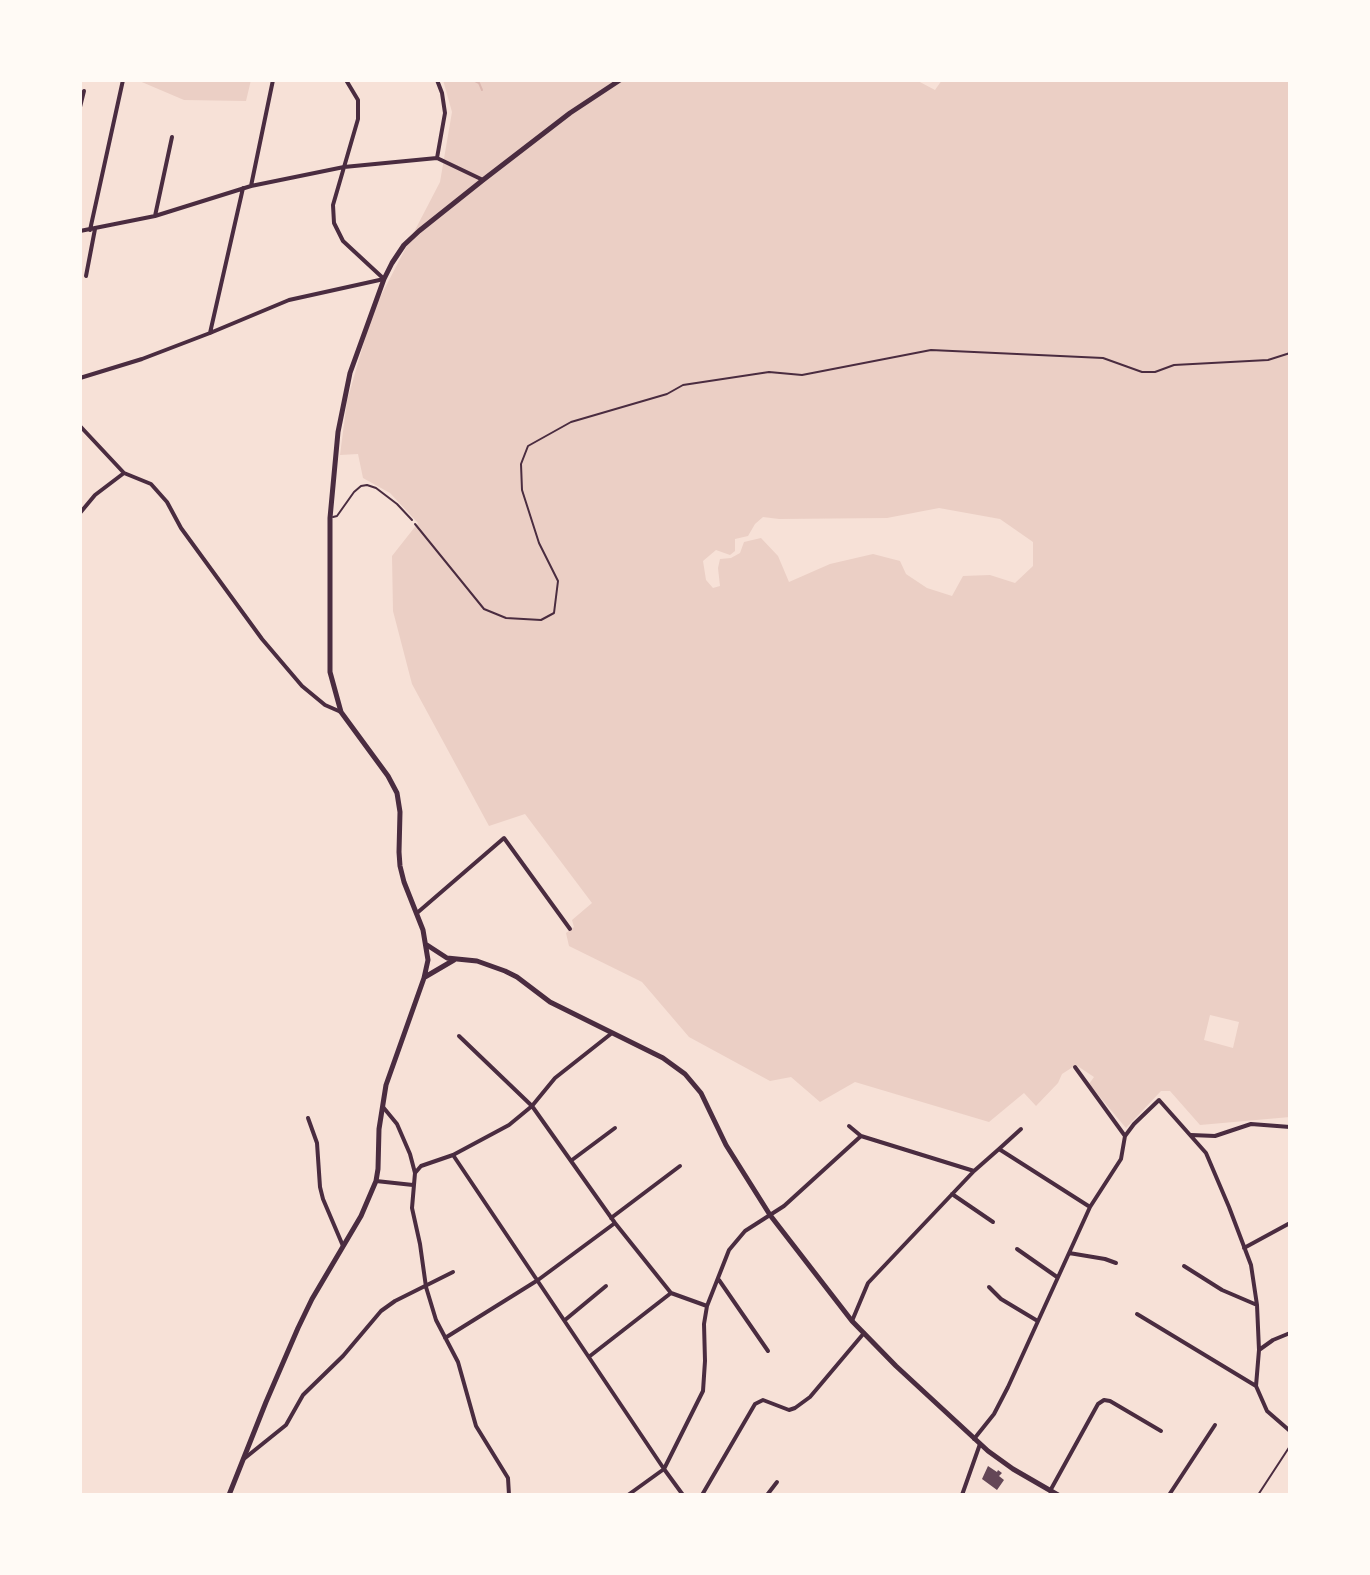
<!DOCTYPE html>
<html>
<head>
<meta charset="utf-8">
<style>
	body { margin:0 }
	#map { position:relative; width:1370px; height:1575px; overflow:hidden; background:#f7e1d7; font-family:"Libre Baskerville",serif }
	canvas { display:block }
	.frame { position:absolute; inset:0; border:82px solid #fffaf5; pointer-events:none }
</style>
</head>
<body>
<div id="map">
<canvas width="1370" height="1575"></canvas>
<div class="frame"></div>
</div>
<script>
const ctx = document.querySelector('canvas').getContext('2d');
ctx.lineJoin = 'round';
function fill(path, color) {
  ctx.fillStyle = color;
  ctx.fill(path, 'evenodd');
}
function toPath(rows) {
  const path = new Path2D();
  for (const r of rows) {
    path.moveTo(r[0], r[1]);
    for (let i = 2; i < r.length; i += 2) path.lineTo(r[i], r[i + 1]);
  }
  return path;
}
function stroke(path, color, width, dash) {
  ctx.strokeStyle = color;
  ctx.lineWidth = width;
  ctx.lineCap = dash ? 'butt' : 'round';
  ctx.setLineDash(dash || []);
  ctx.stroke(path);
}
fill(toPath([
	[137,80,251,80,246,101,184,100],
	[443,80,916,80,935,90,942,80,1290,80,1290,1117,1200,1125,1170,1091,1161,1091,1126,1128,1089,1084,1094,1077,1076,1065,1062,1074,1058,1083,1036,1106,1024,1093,989,1122,855,1082,820,1102,791,1077,770,1081,689,1037,642,982,569,946,566,933,574,927,572,920,592,903,525,814,489,826,412,684,393,611,392,556,418,523,390,493,363,478,358,454,340,455,347,401,373,311,440,182,452,112],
	[939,508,1000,519,1033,542,1033,566,1015,583,990,575,963,576,952,596,927,588,906,574,900,561,873,554,830,564,789,582,778,556,761,538,744,542,740,553,731,558,720,559,718,568,720,586,713,588,706,580,703,561,716,550,730,555,735,551,735,539,748,536,755,524,763,517,779,519,887,518],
	[1210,1015,1239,1022,1233,1048,1204,1040]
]), '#ebcfc5');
stroke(toPath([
	[464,80,466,80],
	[473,80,479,83,482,90]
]), '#dcb8b0', 2);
fill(toPath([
	[988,1466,997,1472,998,1470,1002,1473,999,1476,1004,1480,997,1490,982,1479]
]), '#644757');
stroke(toPath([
	[415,524,484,609,506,618,541,620,554,613,558,581,539,543,522,490,521,464,528,446,571,422,667,394,683,385,769,372,802,375,931,350,1103,358,1142,372,1155,372,1174,365,1268,360,1290,353],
	[1258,1495,1290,1446]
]), '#4a2c40', 2);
stroke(toPath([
	[333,517,337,516,354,492,361,486,367,485,376,488,397,504,412,520]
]), '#4a2c40', 2);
stroke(toPath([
	[346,80,358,100,358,119,333,205,334,223,343,241,384,279],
	[80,107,84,91],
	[437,158,445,113,442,93,437,80],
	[251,186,273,80],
	[155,216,172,137],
	[90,230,123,80],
	[80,231,155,216,251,186,344,167,437,158,483,180],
	[86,276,95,229],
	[210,333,243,188],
	[80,378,142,359,210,333,289,300,384,279],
	[80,426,124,473,151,484,167,502,181,528,262,639,302,686,325,705,341,712],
	[80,513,95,495,124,473],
	[417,913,504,838,570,929],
	[459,1036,532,1106,615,1223,671,1293,707,1306],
	[1075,1067,1125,1136],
	[383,1107,397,1124,410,1154,415,1173,412,1208,420,1244,426,1287,436,1320,458,1362,476,1426,508,1478,509,1495],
	[308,1118,317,1143,320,1187,323,1199,343,1246],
	[849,1126,861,1136],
	[1191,1135,1215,1136,1251,1124,1290,1127],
	[999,1149,1021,1129],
	[453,1155,664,1469,683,1495],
	[572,1160,615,1128],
	[415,1173,421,1166,453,1155,509,1125,532,1106,555,1078,612,1033],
	[376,1181,413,1185],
	[952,1194,993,1222],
	[611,1218,680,1166],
	[1244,1248,1290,1223],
	[1017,1249,1057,1277],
	[1069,1253,1105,1259,1116,1263],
	[1184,1266,1222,1290,1257,1305],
	[719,1280,768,1351],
	[989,1287,1001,1299,1036,1320],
	[1137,1314,1256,1386],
	[565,1320,606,1286],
	[852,1321,868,1283,974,1171,999,1149,1090,1207],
	[445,1338,538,1280,615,1223],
	[1259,1350,1273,1340,1290,1333],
	[590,1356,671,1293],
	[974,1439,994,1414,1008,1387,1090,1207,1121,1159,1125,1136,1134,1124,1159,1100,1206,1153,1229,1207,1251,1265,1257,1305,1259,1350,1256,1386,1267,1411,1290,1431],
	[245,1458,286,1425,303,1395,343,1356,381,1311,395,1301,453,1272],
	[1050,1491,1098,1404,1104,1400,1110,1401,1161,1431],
	[628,1495,664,1469,703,1391,705,1361,704,1324,707,1306,729,1250,745,1231,784,1206,861,1136,974,1171],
	[702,1495,755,1404,763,1400,789,1410,795,1408,810,1397,864,1333],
	[767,1495,777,1482],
	[962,1495,980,1444],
	[1169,1495,1215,1425]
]), '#4a2c40', 4);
stroke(toPath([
	[427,945,447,958,477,961,505,971,517,977,550,1002,663,1058,685,1074,701,1093,726,1145,770,1215,852,1321,896,1366,988,1451,1013,1469,1058,1495],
	[425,977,454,960],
	[229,1495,266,1402,298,1328,312,1299,361,1216,376,1181,378,1169,379,1129,386,1085,424,978,428,960,423,930,404,882,400,866,399,852,400,812,397,793,388,776,341,712,330,672,330,518,338,432,350,373,384,279,392,263,404,245,419,231,483,180,570,113,620,80]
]), '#4a2c40', 5);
</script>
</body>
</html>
